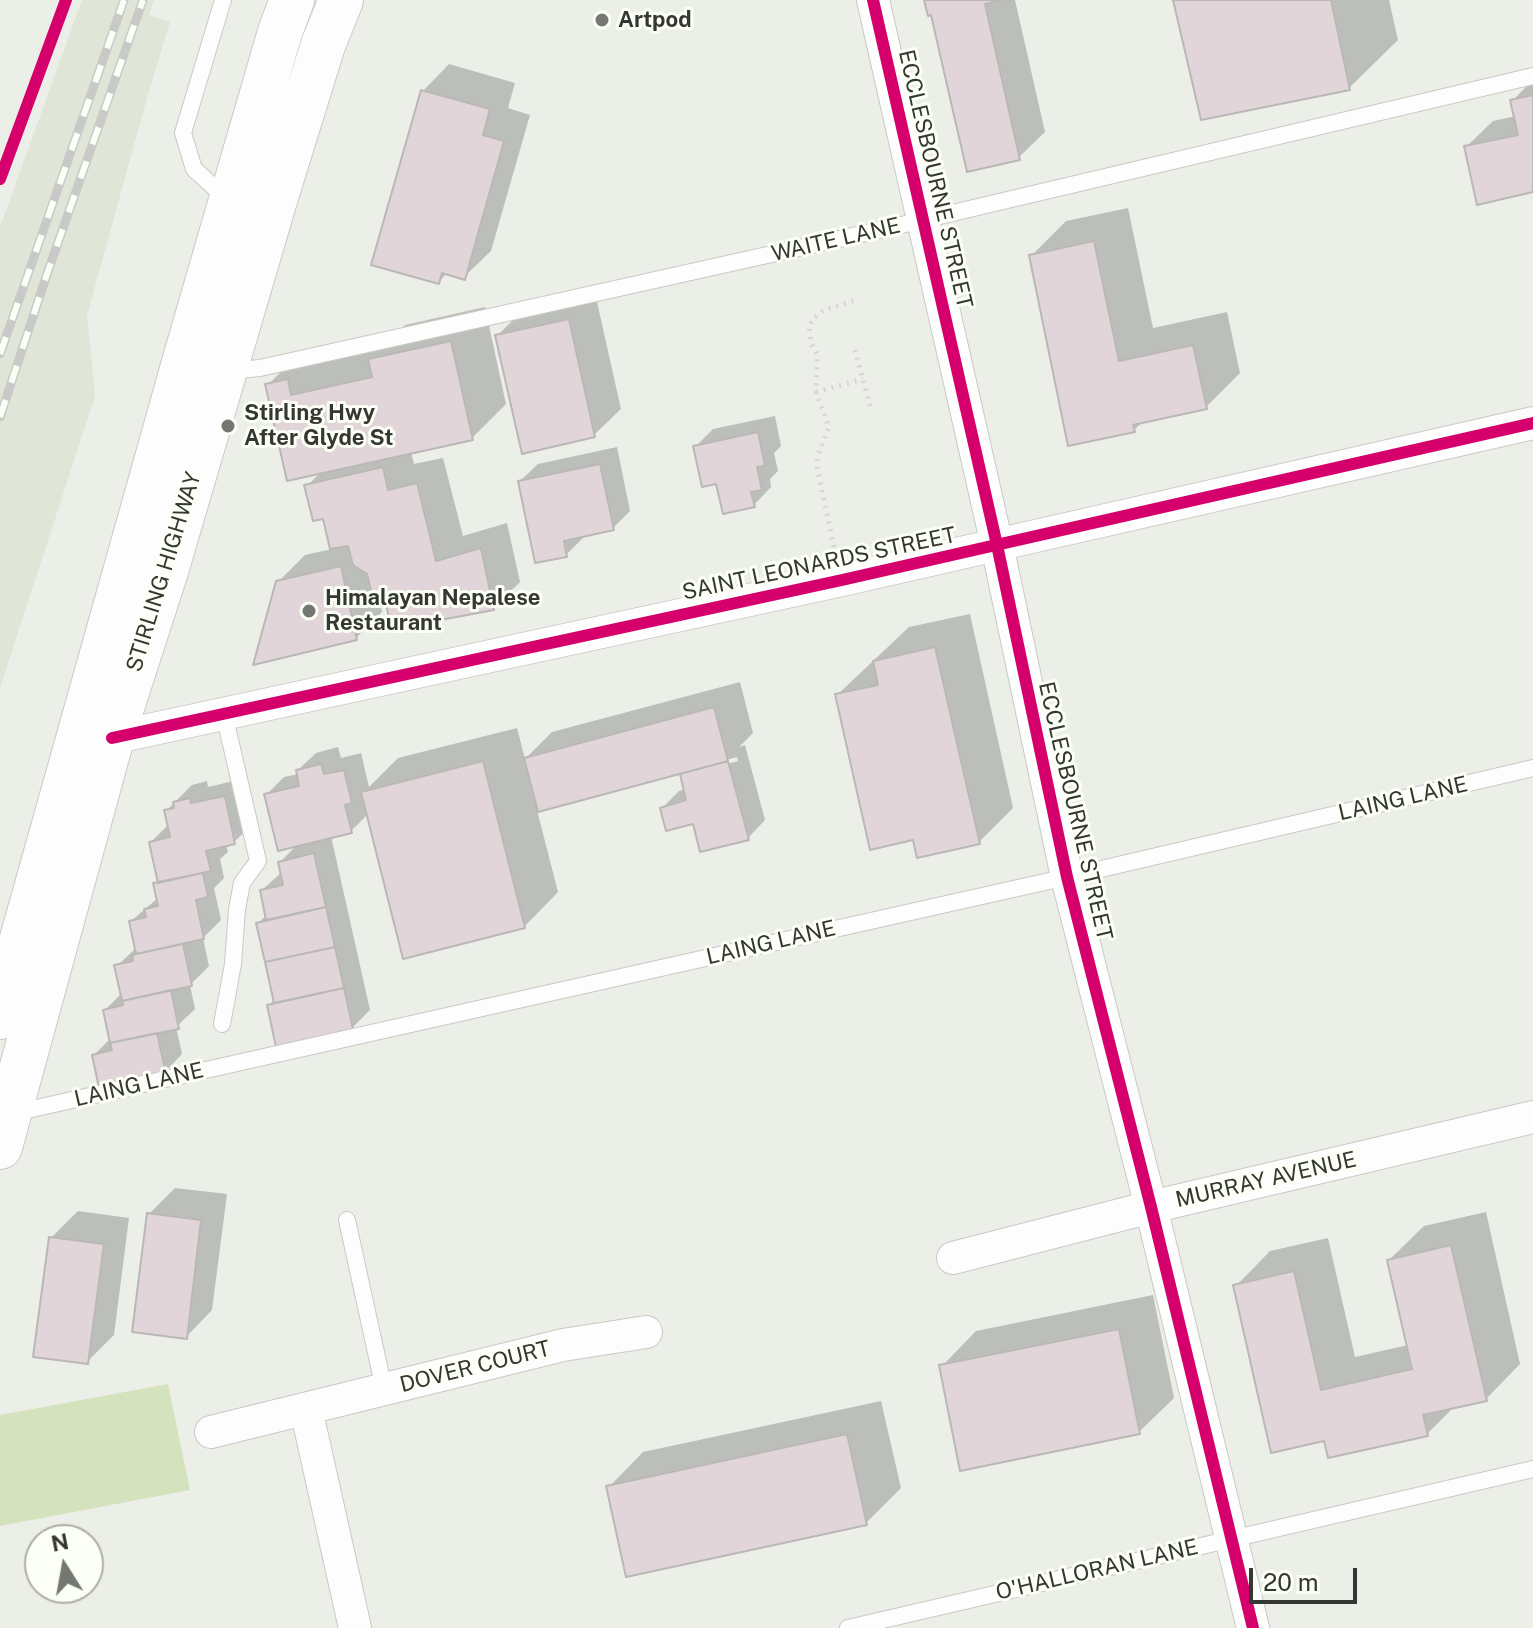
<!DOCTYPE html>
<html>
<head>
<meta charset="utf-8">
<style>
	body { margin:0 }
	#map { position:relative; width:1533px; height:1628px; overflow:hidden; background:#ecefe8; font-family:"Public Sans",sans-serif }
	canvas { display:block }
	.north { position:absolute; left:24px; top:1524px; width:80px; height:80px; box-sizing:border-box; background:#fbfff5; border:2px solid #acafa7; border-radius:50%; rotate:349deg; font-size:22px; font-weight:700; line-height:32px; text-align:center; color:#353732 }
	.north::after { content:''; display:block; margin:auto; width:28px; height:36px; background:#757772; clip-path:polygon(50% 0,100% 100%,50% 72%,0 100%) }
	.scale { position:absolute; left:1249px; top:1568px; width:108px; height:36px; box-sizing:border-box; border:4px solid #353732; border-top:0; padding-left:10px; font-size:24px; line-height:28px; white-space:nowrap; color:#353732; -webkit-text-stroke:6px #fbfff5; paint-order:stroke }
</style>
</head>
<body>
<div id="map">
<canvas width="1533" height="1628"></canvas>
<div class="north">N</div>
<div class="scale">20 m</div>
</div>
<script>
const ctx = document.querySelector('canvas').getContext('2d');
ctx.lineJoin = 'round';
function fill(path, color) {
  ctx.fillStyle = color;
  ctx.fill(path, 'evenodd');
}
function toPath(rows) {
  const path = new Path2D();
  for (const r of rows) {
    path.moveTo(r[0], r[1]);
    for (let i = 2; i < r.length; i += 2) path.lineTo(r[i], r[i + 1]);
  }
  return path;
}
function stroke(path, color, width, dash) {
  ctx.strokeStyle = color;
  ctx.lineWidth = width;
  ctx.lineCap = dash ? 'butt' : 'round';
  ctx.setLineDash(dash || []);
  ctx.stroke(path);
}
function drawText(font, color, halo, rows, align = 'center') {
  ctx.font = font + ' "Public Sans",sans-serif';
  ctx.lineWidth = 6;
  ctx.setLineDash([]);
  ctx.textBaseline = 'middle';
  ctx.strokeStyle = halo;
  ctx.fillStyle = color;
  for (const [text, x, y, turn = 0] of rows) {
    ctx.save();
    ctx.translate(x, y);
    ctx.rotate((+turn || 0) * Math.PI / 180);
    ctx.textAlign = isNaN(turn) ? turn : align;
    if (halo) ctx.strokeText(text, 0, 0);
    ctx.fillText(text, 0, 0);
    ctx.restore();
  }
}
fill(toPath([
	[82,0,154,0,149,15,170,22,145,105,87,316,95,396,0,688,0,227]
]), '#dfe5d7');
fill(toPath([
	[168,1384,190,1490,0,1526,0,1415]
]), '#d5e2be');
fill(toPath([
	[926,0,1015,0,1045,132,1018,158],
	[1175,0,1389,0,1398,40,1349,88],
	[449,64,515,83,508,108,530,115,491,251,464,277,448,272,439,282,423,91],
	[1533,80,1533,190,1466,147,1493,121,1516,116,1512,101],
	[1128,208,1153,328,1227,312,1240,373,1206,407,1144,420,1134,430,1031,256,1066,221],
	[595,293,621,409,594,435,498,335,524,309],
	[485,307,506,404,472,438,411,452,414,464,443,458,463,536,507,523,520,582,493,609,387,598,380,600,382,612,356,638,278,582,305,555,332,549,324,517,307,486,321,472,268,385,302,350,322,346,326,362,380,350,405,325],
	[775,416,781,446,774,453,778,471,770,479,771,487,754,505,718,481,695,447,713,429],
	[617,447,630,511,613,528,583,535,584,537,566,555,520,481,538,464],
	[970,614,1013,808,979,842,914,838,837,695,909,627],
	[740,682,753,733,739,747,745,745,765,820,748,838,662,808,679,791,685,789,682,772,537,810,558,892,524,927,369,813,351,831,331,836,370,1010,352,1028,269,1005,275,999,258,923,267,915,262,890,282,872,280,862,298,844,266,795,284,777,299,774,298,770,316,753,338,747,341,758,361,753,369,787,398,758,517,728,525,759,552,732],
	[737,757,738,761,716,767,715,763],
	[242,779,252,825,234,842,226,844,228,852,220,859,224,878,214,888,221,920,203,938,209,966,190,985,195,1009,176,1027,182,1054,165,1072,94,1055,111,1038,105,1010,122,993,117,966,136,948,131,921,158,898,155,884,159,880,151,842,169,824,166,811,192,785,207,781,208,787],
	[175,1188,227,1194,212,1310,186,1337,149,1214],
	[78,1211,129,1218,114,1335,87,1362,51,1238],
	[1486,1212,1520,1364,1486,1399,1455,1406,1427,1434,1326,1438,1236,1286,1270,1251,1328,1238,1355,1357,1408,1345,1389,1260,1424,1226],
	[1153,1295,1174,1398,1139,1432,942,1366,976,1331],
	[881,1401,901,1488,866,1523,609,1487,643,1452]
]), '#0003');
const building = toPath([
	[924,0,1003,0,985,4,1020,160,967,172,931,15,928,16,924,0],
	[1173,0,1331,0,1350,90,1201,120,1173,0],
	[421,90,490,109,483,135,504,141,465,280,442,273,439,284,371,265,421,90],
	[1533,95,1533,192,1477,205,1464,146,1518,135,1510,100,1533,95],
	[1094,241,1119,361,1193,345,1207,409,1133,425,1135,432,1068,446,1029,255,1094,241],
	[569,319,595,437,522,454,495,335,569,319],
	[451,341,473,440,287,481,265,384,288,379,291,395,372,377,368,359,451,341],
	[758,432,765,466,757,467,762,490,751,492,755,507,723,514,716,484,702,487,693,446,758,432],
	[600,464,614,530,564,541,567,557,535,563,518,481,600,464],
	[383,467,388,490,417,483,436,561,481,548,494,610,392,629,385,601,374,603,367,574,353,565,348,546,330,549,323,519,313,521,304,485,383,467],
	[341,566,357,640,253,665,276,581,341,566],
	[935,647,980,844,917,858,913,840,870,850,835,694,878,685,873,661,935,647],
	[714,707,728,761,538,812,524,758,714,707],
	[483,761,525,928,403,959,361,792,483,761],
	[728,761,749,840,700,852,693,824,666,831,660,808,686,800,680,774,728,761],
	[321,764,324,774,344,770,352,803,345,805,352,833,278,851,264,794,299,786,296,770,321,764],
	[225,796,235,844,206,851,211,871,158,883,149,842,170,837,164,810,174,808,173,802,190,798,191,803,225,796],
	[314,853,326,907,266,920,260,890,283,885,278,862,314,853],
	[203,873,208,897,196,900,204,939,136,954,129,921,146,917,144,909,158,906,153,883,203,873],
	[326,907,335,947,265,962,256,923,326,907],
	[183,944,192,986,122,1001,114,965,133,961,132,955,136,954,183,944],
	[335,947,344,988,274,1003,265,962,335,947],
	[344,988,353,1029,276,1047,267,1005,344,988],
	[171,990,179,1029,110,1043,103,1010,123,1005,122,1001,171,990],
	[157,1033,166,1074,99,1088,92,1055,112,1050,110,1043,157,1033],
	[147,1213,201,1220,187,1339,132,1332,147,1213],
	[49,1237,104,1244,88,1364,33,1357,49,1237],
	[1451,1245,1487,1401,1423,1415,1428,1436,1328,1458,1324,1441,1271,1453,1233,1285,1294,1271,1321,1390,1412,1369,1387,1260,1451,1245],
	[1119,1329,1140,1434,960,1471,939,1365,1119,1329],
	[847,1434,867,1525,626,1577,606,1486,847,1434]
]);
fill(building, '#e2d5d9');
stroke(building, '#b9b8b6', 2);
const service = toPath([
	[223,0,183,133,194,169,216,189,231,198],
	[228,371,260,368,893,227,1533,76],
	[222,1024,233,964,237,909,242,883,258,861,224,714],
	[14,1113,1067,877,1533,768],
	[347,1220,384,1389],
	[848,1628,1533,1469]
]);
const minor = toPath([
	[873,0,997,545,1067,877,1151,1207,1253,1628],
	[112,738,842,580,1533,423],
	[953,1258,1151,1207,1533,1117],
	[306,1409,355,1628],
	[211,1432,563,1345,646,1332]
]);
const trunk = toPath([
	[0,1017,185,359,280,32,292,0],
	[0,1147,112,738,166,571,274,203,323,45,341,0]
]);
stroke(service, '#c8cac5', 18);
stroke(minor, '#c8cac5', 34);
stroke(trunk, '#c8cac5', 46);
stroke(toPath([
	[855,350,871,409],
	[816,392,863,379],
	[834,547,817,467,817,458,829,427,816,392,817,354,811,343,809,326,815,317,824,310,855,300]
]), '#d5d6d4', 5, [2, 6]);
stroke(service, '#fcfdfc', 16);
stroke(minor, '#fcfdfc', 32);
stroke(trunk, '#fcfdfc', 44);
const rail = toPath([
	[0,354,124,0],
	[0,417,47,274,143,0]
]);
stroke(rail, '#c9cac8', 9);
stroke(rail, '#fbfff5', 6, [18]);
stroke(toPath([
	[873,0,997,545,1067,877,1151,1207,1253,1628],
	[0,179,66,0],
	[112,738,842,580,1533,423]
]), '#d6006c', 12);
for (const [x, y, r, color] of [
	[602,20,8,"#757772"],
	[228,426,8,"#757772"],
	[309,611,8,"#757772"]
]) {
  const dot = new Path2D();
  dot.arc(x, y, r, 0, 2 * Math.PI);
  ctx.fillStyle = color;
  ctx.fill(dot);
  stroke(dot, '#fbfff5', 3);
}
drawText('bold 22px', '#353732', '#fbfff5', [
	["Artpod",618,20],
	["Stirling Hwy",244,413],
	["After Glyde St",244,438],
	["Himalayan Nepalese",325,598],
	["Restaurant",325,623]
], 'left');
drawText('22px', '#353732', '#fbfff5', [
	["ECCLESBOURNE STREET",935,179,77],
	["WAITE LANE",836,240,-13],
	["SAINT LEONARDS STREET",819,564,-12],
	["STIRLING HIGHWAY",164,572,-73],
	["LAING LANE",1403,799,-13],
	["ECCLESBOURNE STREET",1075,811,77],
	["LAING LANE",771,943,-13],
	["LAING LANE",139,1085,-13],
	["MURRAY AVENUE",1266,1180,-13],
	["DOVER COURT",475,1367,-14],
	["O'HALLORAN LANE",1097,1570,-13]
]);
</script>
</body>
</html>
